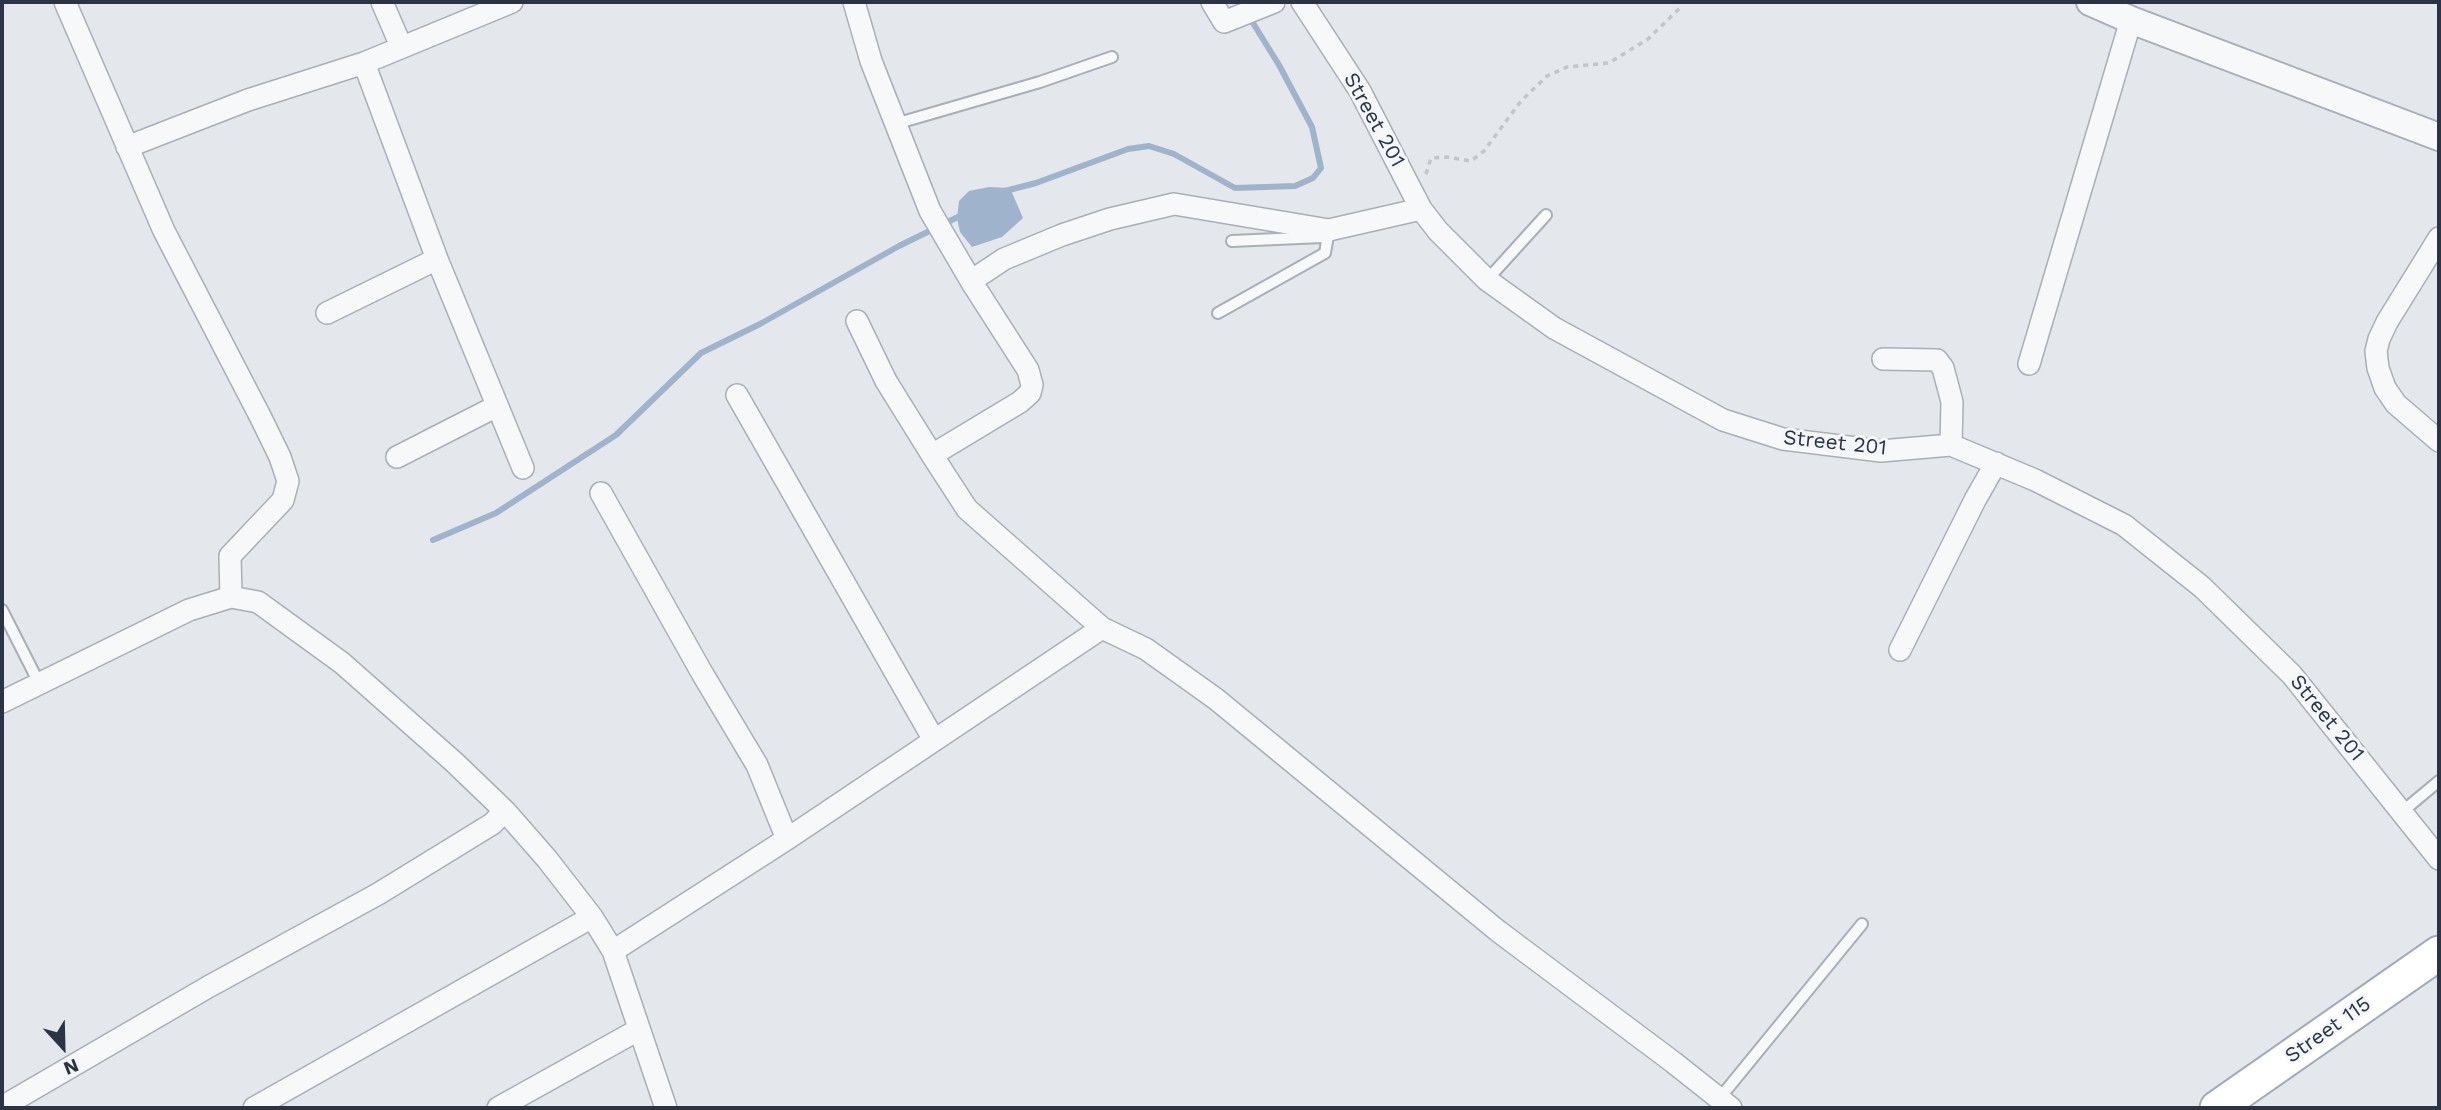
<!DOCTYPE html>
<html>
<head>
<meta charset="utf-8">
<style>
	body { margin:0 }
	#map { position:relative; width:2441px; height:1110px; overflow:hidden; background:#e4e7ec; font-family:"Work Sans",sans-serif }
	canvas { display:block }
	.frame { position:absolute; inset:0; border:4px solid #2b3445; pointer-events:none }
	.north { position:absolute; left:28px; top:1012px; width:70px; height:70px; -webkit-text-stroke:5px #f4f6f9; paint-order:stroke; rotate:158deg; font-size:19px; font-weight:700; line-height:28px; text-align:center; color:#2b3445 }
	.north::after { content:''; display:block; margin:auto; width:24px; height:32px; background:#2b3445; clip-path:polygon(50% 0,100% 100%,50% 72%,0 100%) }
</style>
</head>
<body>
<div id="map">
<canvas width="2441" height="1110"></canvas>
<div class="frame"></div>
<div class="north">N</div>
</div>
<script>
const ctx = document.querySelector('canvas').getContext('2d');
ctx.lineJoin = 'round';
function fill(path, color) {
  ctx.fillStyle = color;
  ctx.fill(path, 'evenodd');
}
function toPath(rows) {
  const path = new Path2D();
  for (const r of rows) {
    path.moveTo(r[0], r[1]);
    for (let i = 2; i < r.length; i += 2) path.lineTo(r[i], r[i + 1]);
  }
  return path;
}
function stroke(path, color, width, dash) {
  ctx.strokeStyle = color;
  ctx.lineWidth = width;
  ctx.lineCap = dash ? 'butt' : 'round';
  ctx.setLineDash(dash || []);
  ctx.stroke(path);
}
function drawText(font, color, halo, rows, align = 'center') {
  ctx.font = font + ' "Work Sans",sans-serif';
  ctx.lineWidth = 6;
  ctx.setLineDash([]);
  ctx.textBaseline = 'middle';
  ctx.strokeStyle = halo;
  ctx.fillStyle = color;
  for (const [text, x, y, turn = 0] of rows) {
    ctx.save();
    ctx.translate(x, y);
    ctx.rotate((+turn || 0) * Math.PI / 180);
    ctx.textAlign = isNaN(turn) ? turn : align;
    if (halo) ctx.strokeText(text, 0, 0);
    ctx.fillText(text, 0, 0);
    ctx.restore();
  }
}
fill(toPath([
	[989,187,1010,188,1023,218,1002,237,972,247,960,232,957,218,959,201,969,191]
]), '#9fb4cc');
stroke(toPath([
	[1005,191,1036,183,1128,149,1149,146,1174,154,1235,188,1295,186,1313,178,1321,168,1312,127,1279,65,1240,2],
	[433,540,496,513,616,435,701,353,760,324,899,246,962,215]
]), '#9fb4cc', 6);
const service = toPath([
	[895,124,1040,82,1112,57],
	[1232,241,1322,237],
	[1487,280,1546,215],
	[1218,313,1325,253,1329,230],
	[2,610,39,683],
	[2403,811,2439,781],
	[1719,1099,1862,924]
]);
const minor = toPath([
	[65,2,164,231,261,418,280,457,288,481,283,500,230,556,231,597],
	[382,2,401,46],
	[854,2,871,61,930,211,971,281,1028,370,1032,385,1030,393,1020,402,932,455,967,509,1102,628],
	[1212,2,1224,22,1274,2],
	[1302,2,1360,91,1421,209,1438,231,1487,280,1554,328,1723,420,1783,439,1881,451,1951,445,2035,480,2124,525,2202,587,2292,675,2439,859],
	[364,63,437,259,523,468],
	[127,147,248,100,364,63,512,2],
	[2439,238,2387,322,2379,339,2376,351,2378,368,2385,388,2396,404,2439,441],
	[971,281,1004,259,1062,235,1110,219,1174,204,1329,230,1421,209],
	[327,313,437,259],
	[857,321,886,381,932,455],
	[1883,359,1937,360,1943,368,1952,402,1951,445],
	[2029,364,2131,20],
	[737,395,934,740],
	[397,457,497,406],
	[601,493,702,673,757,765,787,839],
	[1900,650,1975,500,1996,463],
	[2,702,189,610,231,597,258,602,342,663,454,762,505,811,547,859,592,917,613,951,666,1108],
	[613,951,787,839,1102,628,1146,649,1216,699,1498,931,1673,1062,1731,1108],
	[2,1107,208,987,378,894,492,824,505,811],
	[254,1108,592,917],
	[498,1108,638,1030]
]);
const tertiary = toPath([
	[2090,2,2131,20,2439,137]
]);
const primary = toPath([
	[2217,1108,2439,953]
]);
stroke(service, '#a9aeb7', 14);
stroke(minor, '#a9aeb7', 24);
stroke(tertiary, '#a9aeb7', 30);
stroke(primary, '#a3abb8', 37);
stroke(toPath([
	[1426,174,1431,158,1447,157,1471,161,1484,151,1521,101,1547,76,1567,67,1609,63,1648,39,1681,7]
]), '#c2c5cb', 3.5, [5, 5]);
stroke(service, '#f7f8fa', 10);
stroke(minor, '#f7f8fa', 21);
stroke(tertiary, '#f7f8fa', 26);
stroke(primary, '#fff', 33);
drawText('21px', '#2b3445', '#f4f6f9', [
	["Street 201",1374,120,61],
	["Street 201",1835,443,6],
	["Street 201",2327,718,51],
	["Street 115",2328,1030,-35]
]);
</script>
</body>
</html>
